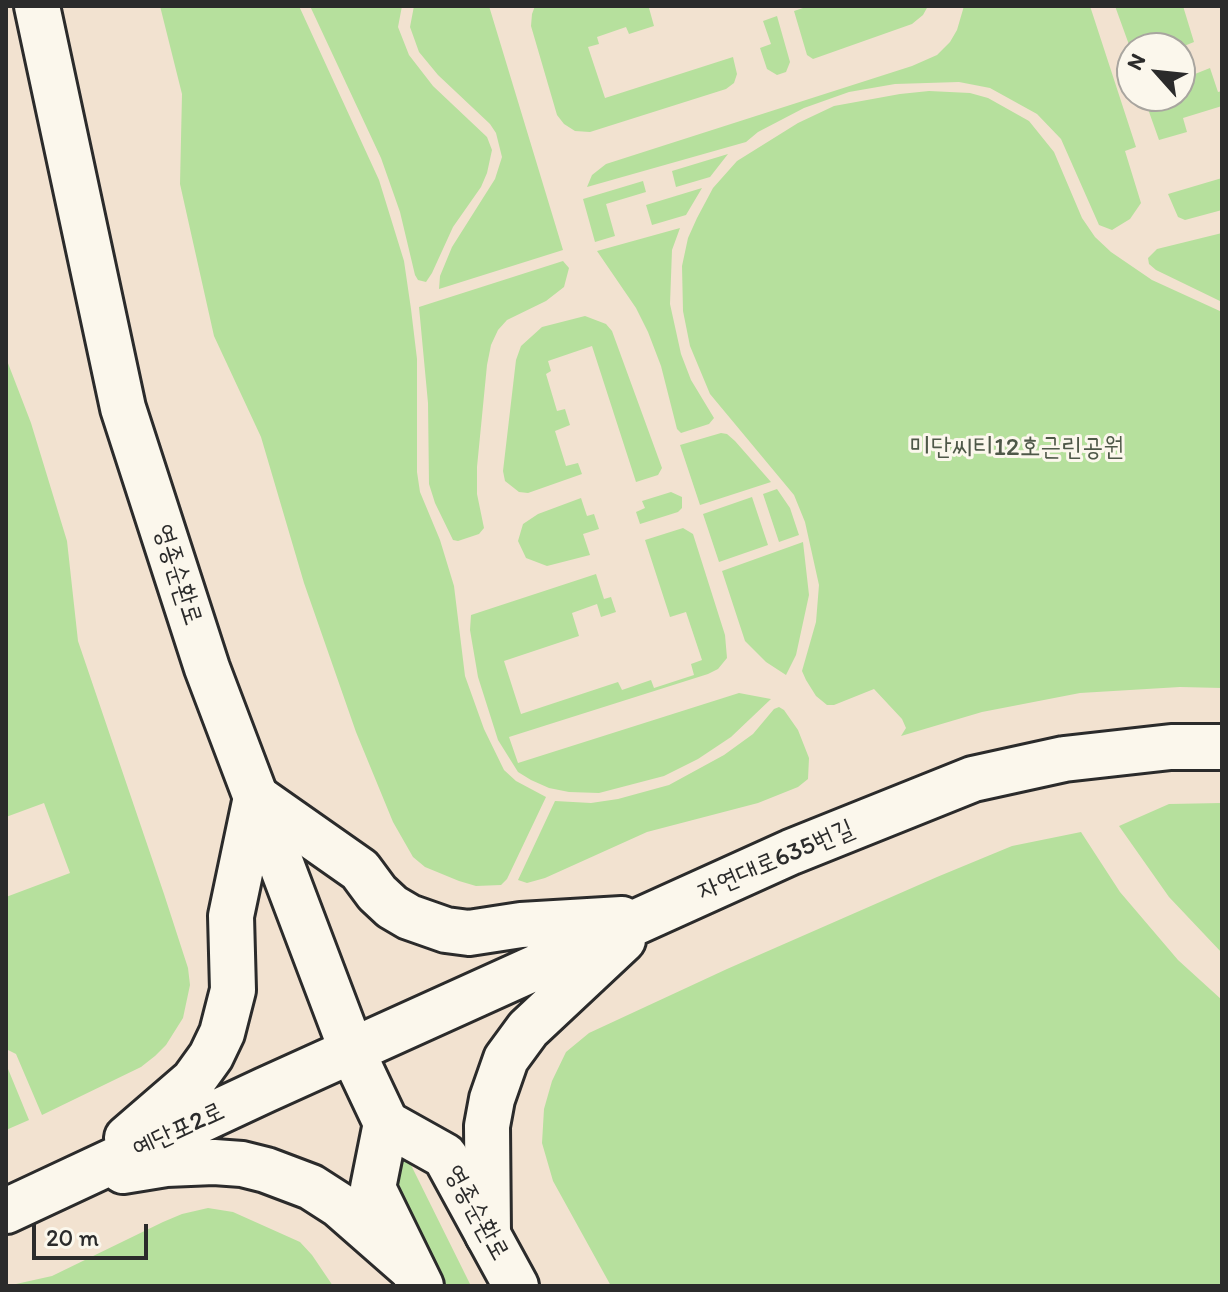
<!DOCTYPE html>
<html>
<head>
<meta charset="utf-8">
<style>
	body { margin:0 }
	#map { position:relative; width:1228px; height:1292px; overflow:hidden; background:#f2e2d0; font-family:Itim,sans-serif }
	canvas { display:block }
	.frame { position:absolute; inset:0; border:8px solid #2b2b2b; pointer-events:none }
	.north { position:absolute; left:1116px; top:32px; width:80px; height:80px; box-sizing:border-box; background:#fbf7ec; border:2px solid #a8a59f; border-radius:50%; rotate:297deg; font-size:22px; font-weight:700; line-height:32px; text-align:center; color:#2b2b2b }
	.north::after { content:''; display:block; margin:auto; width:28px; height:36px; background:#2b2b2b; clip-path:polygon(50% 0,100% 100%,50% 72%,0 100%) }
	.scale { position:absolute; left:32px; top:1224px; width:116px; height:36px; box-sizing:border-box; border:4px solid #2b2b2b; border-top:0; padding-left:10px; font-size:24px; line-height:28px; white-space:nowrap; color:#2b2b2b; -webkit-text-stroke:6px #fbf7ec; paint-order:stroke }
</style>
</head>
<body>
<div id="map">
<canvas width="1228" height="1292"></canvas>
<div class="frame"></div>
<div class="north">N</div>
<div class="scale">20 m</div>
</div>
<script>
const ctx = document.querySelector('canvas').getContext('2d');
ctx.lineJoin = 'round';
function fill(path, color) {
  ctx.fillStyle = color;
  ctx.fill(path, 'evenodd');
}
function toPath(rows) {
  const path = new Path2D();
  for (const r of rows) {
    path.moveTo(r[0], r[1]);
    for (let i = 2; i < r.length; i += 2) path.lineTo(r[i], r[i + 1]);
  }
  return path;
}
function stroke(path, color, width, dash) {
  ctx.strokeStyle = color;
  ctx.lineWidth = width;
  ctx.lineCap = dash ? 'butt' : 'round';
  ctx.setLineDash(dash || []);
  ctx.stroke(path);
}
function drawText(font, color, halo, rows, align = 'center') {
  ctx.font = font + ' Itim,"Poor Story",sans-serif';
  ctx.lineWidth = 6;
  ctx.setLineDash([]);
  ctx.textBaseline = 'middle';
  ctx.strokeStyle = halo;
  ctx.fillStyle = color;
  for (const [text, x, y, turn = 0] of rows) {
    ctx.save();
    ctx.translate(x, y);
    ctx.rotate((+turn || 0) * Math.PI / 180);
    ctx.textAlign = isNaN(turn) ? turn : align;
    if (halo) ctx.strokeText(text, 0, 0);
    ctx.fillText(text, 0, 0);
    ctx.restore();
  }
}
fill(toPath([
	[160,6,299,6,379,180,404,261,411,309,417,359,417,472,420,492,440,540,454,586,465,676,484,729,504,770,516,781,546,797,507,879,501,885,476,886,459,881,425,867,413,857,393,822,356,732,304,583,261,437,214,336,180,184,182,94],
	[310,6,402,6,398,27,409,55,433,86,487,137,492,150,487,173,481,187,453,227,432,273,426,282,418,280,415,275,400,212,381,158],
	[414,6,489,6,563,250,439,289,440,276,452,247,495,179,502,157,496,133,490,124,438,75,419,52,410,27],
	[535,6,654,6,649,8,654,26,629,34,626,27,597,37,599,44,588,47,605,98,733,57,737,74,734,83,726,89,590,132,575,131,564,124,557,115,531,26,532,14],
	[809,6,928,6,923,15,912,24,813,59,807,55,794,11],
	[964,6,1090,6,1136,147,1125,151,1141,203,1130,219,1112,230,1099,225,1061,139,1037,114,990,88,959,82,895,84,849,92,804,108,758,132,746,142,587,187,592,175,606,164,912,66,937,55,950,42,957,30],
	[1115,6,1183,6,1194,42,1179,48,1132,48,1132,53],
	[777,16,790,62,786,72,777,75,767,69,760,48,771,44,763,21],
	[1210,68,1218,92,1222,91,1222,106,1183,118,1187,132,1159,140,1148,109,1150,96,1180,96,1180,80],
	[929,91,970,93,988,98,1029,121,1054,152,1082,218,1095,237,1111,252,1152,280,1222,312,1222,688,1180,687,1080,693,982,712,901,736,906,728,902,719,874,689,834,705,827,705,816,696,806,680,802,671,816,622,819,585,805,522,794,495,710,394,690,346,683,311,682,266,688,238,697,218,713,188,737,161,798,123,834,106,900,94],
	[728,154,710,177,676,187,672,171],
	[1222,178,1222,210,1185,220,1178,217,1168,194],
	[643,181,646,192,606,204,615,236,595,242,583,199],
	[702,188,686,215,652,225,646,205],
	[680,228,672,250,670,304,681,354,691,380,714,418,709,424,681,433,677,429,661,366,648,332,636,308,597,251],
	[1222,233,1222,302,1156,270,1149,264,1148,258,1157,249],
	[563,261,569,268,564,287,546,301,507,320,498,330,491,345,487,365,477,467,477,494,484,528,479,534,458,541,453,540,435,503,429,484,428,403,419,307],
	[585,316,606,324,612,331,662,468,658,475,636,482,592,346,548,361,551,371,546,374,557,411,565,409,570,425,555,431,566,466,578,463,582,474,528,493,519,492,505,481,503,471,516,360,521,346,542,327],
	[6,358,31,423,67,541,78,641,164,894,188,968,190,985,183,1018,166,1045,155,1056,141,1067,42,1115,16,1054,6,1049,6,897,70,873,44,803,6,817],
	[721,433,727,434,735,441,771,482,700,505,680,445],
	[777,489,790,508,799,535,779,542,763,494],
	[671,492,682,497,682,508,678,512,640,524,636,512,645,508,642,501],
	[752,497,768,545,719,562,703,514],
	[581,498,587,516,594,514,599,529,583,534,590,555,547,566,526,558,518,541,523,524,538,514],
	[683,528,693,534,725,635,727,658,718,669,708,674,509,737,518,763,739,693,771,699,731,737,698,759,664,776,599,793,569,792,549,788,531,780,518,772,498,740,478,677,470,630,471,615,596,574,604,599,611,597,616,612,601,617,597,604,572,613,579,636,504,661,521,714,618,682,622,690,651,680,654,688,694,675,691,664,702,660,686,612,670,617,645,540],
	[803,542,809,595,796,655,786,675,766,662,745,641,722,571],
	[779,707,784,710,798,730,809,758,808,779,798,787,758,803,647,832,545,878,527,883,518,880,555,801,591,803,618,799,669,785,724,755,753,734,774,709],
	[1222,803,1222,953,1169,897,1119,826,1169,804],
	[1081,832,1120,892,1178,960,1222,1000,1222,1286,611,1286,553,1181,542,1143,544,1109,552,1081,566,1052,589,1033,727,969,937,877,1012,846],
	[6,1064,29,1120,6,1130],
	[397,1157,405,1158,411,1165,471,1286,445,1286,390,1175],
	[208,1208,233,1212,300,1242,312,1255,333,1286,7,1286,52,1276,163,1222,182,1214]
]), '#b6e09d');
const tertiary = toPath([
	[127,1138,193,1081,211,1056,222,1033,233,990,231,916,256,797,360,870,377,893,392,907,409,917,446,930,469,933,521,925,622,919],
	[123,1171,166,1164,214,1162,242,1164,266,1170,311,1187,339,1205,412,1269],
	[6,1211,265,1090,791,852,973,779,1064,759,1171,747,1222,747],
	[488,1235,487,1126,492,1099,506,1059,528,1029,623,940]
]);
const secondary = toPath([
	[37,6,123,408,207,668,352,1051,386,1123,445,1156,516,1286],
	[386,1123,373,1188,421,1286]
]);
stroke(tertiary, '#2b2b2b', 50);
stroke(secondary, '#2b2b2b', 50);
stroke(tertiary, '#fbf7ec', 44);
stroke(secondary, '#fbf7ec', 44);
drawText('26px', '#4e5848', '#fbf7ec', [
	["미단씨티12호근린공원",1017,448]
]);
drawText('26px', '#2b2b2b', '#fbf7ec', [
	["영종순환로",177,575,72],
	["자연대로635번길",776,861,-23],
	["예단포2로",179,1131,-25],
	["영종순환로",476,1213,61]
]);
</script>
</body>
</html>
